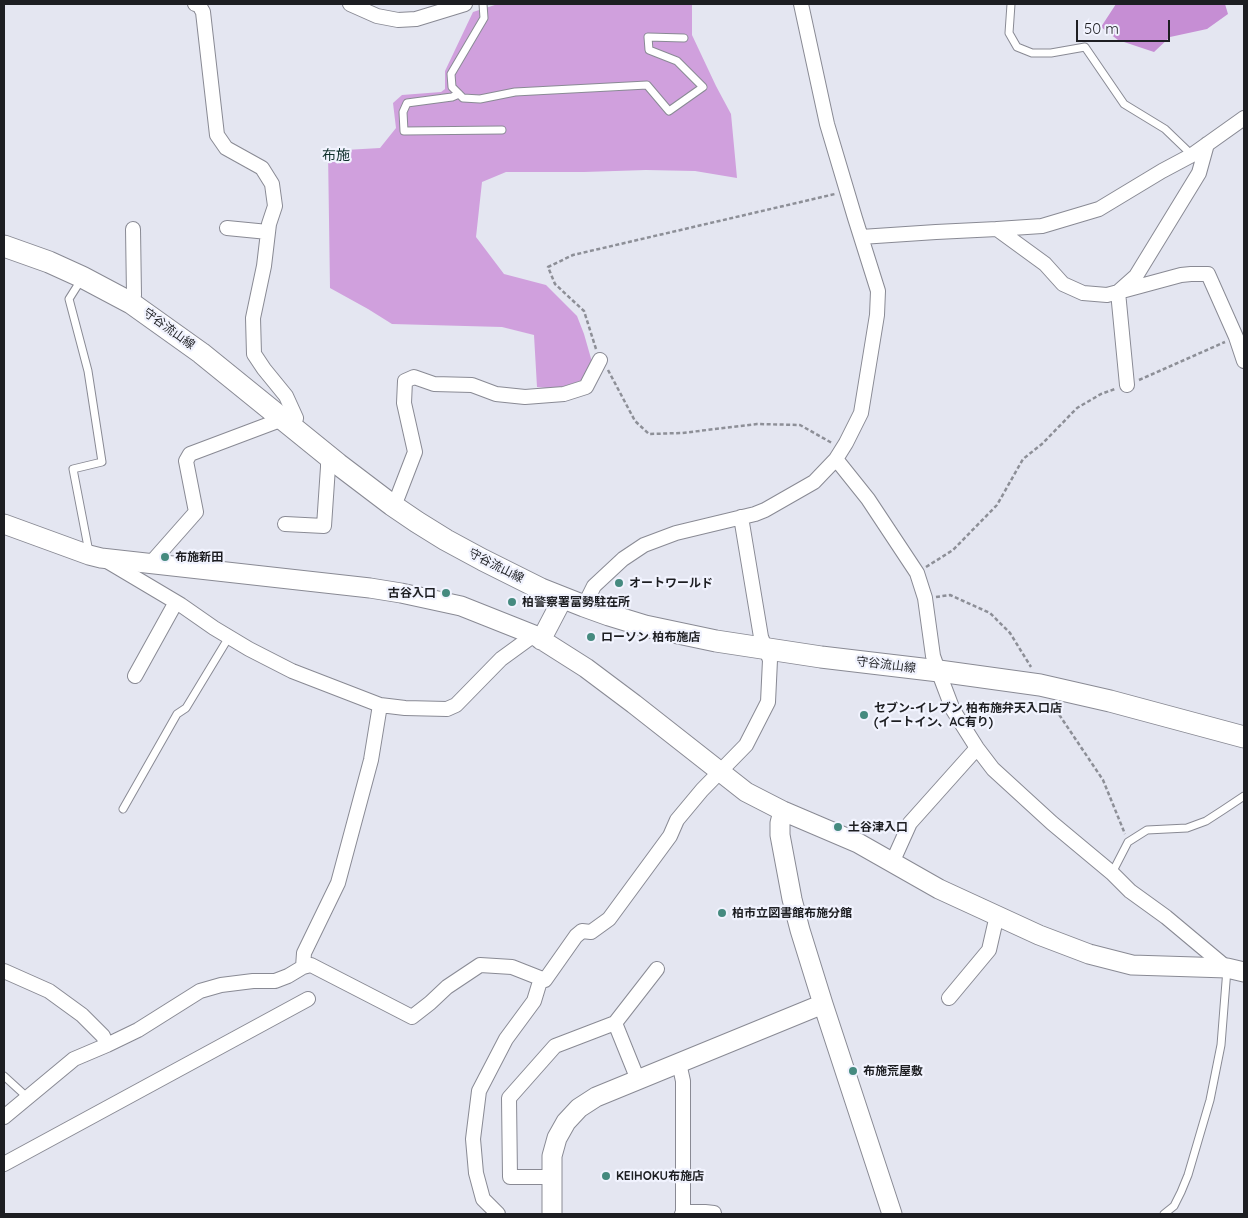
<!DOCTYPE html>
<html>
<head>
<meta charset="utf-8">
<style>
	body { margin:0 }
	#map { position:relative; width:1248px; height:1218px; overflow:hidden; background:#e4e6f1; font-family:Quicksand,sans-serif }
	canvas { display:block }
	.frame { position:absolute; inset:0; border:5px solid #1d1e22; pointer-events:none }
	.scale { position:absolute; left:1076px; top:20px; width:94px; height:22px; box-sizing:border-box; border:2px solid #1d1e22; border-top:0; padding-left:6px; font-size:15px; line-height:18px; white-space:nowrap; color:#1d1e22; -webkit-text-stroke:4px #f1f3fe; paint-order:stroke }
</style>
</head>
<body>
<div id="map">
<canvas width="1248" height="1218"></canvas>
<div class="frame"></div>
<div class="scale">50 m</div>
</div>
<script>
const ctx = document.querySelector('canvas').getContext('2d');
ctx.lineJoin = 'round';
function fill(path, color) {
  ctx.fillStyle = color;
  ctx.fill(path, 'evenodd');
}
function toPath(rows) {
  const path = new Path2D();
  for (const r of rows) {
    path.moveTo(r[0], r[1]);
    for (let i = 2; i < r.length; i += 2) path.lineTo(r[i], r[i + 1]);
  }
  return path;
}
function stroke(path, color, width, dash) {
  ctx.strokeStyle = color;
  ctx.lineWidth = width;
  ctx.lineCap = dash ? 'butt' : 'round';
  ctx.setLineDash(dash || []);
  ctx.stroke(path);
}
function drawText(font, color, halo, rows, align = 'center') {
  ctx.font = font + ' Quicksand,"Noto Sans JP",sans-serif';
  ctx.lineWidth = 4.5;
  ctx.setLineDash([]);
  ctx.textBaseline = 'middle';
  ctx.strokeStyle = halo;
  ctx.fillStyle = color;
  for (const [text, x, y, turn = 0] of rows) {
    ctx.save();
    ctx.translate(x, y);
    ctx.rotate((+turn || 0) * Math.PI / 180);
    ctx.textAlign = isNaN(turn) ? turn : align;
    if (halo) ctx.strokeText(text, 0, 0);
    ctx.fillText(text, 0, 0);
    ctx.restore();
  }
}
fill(toPath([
	[498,4,692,4,692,35,716,86,731,114,737,178,695,171,646,170,584,172,506,172,482,182,476,237,504,274,546,285,577,316,584,334,592,362,583,380,556,389,537,387,534,335,502,327,392,324,368,309,330,288,328,151,380,148,396,128,393,103,402,95,441,92,445,89,445,71,473,12]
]), '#d0a0dd');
fill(toPath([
	[1116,4,1225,4,1228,14,1207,29,1170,37,1154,52,1118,40,1101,27]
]), '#c68ed4');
const lane = toPath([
	[483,4,484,18,451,74,452,87,463,98,480,99,515,92,647,85,669,111,703,87,677,61,649,50,648,37,684,38],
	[1011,4,1009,33,1017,47,1032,53,1051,53,1085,47,1124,104,1165,129,1192,155],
	[459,94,452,97,407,103,403,112,404,131,502,130],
	[81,280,69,299,88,371,102,462,73,469,89,552],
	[123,809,177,714,186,708,229,637],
	[1112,873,1128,842,1147,830,1187,828,1206,821,1223,810,1244,796],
	[4,1076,27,1097],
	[1164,1214,1174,1206,1181,1192,1188,1175,1210,1100,1221,1045,1227,969]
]);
const street = toPath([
	[195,4,199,5,203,12,217,135,226,148,262,168,272,184,275,206,269,224,264,266,253,318,254,354,264,369,286,396,296,418,290,425],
	[350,4,377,16,398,20,416,19,465,4],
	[227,228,268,232],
	[997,229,1045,264,1063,284,1083,293,1107,295,1181,275,1191,274,1208,274,1236,337,1244,361],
	[861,237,936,232,997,229,1042,226,1099,209,1162,171,1192,155,1244,118],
	[131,303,134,295,133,229],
	[1127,385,1118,292,1136,276,1199,173,1207,144],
	[836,459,868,499,917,573,925,598,933,656,942,681,953,710,977,748,993,769,1052,823,1112,873,1130,891,1166,917,1227,968],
	[392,505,398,496,415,452,404,403,405,381,414,377,434,384,472,385,496,394,525,397,564,394,586,387,600,360],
	[285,524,324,526,328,467,328,456],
	[107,561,181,605,214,628,249,649,292,671,380,705,405,708,447,709,456,705,501,659,534,635],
	[151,563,196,512,186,461,190,454,283,419],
	[584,606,594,586,623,559,644,545,676,533,755,514,765,510,814,482,836,459,846,443,861,413,877,315,878,291,855,218,827,124,801,4],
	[135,676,176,602],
	[892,863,910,823,977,748],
	[303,967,311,965,412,1017,430,1003,447,987,480,965,512,967,545,980,576,936,582,931,591,932,609,919,670,836,677,820,702,790,746,745,768,702,770,660,761,637,741,517],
	[4,971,49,991,82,1015,103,1036,107,1045],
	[949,998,989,950,997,915],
	[615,1023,657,969],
	[679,1063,683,1081,683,1212],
	[4,1117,74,1059,107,1045,138,1030,200,991,221,985,253,981,275,981,288,976,303,967,304,953,338,883,371,760,380,705],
	[4,1164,308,999],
	[552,1177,510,1177,509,1098,555,1046,615,1023,638,1080],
	[498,1214,483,1199,476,1173,473,1139,479,1091,506,1039,534,1001,541,978],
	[682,1214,683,1212,705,1212,714,1213,714,1214]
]);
const secondary = toPath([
	[4,524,89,555,101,558,370,588,401,593,461,606,534,635,586,668,634,704,746,792,783,811,858,843,939,889,1039,935,1089,954,1132,965,1227,968,1244,972],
	[541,640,563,598],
	[783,811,780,823,780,835,792,899,800,930,823,1004,892,1214],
	[552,1214,552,1156,557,1138,566,1122,579,1108,596,1097,823,1004]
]);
const primary = toPath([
	[4,246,49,262,82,277,131,303,201,353,338,464,392,505,417,522,446,540,483,560,541,589,584,606,609,615,645,626,716,641,821,657,939,671,1040,685,1110,701,1244,737]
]);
stroke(lane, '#898a94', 9);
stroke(street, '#898a94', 16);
stroke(secondary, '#898a94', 21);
stroke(primary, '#898a94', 23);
stroke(toPath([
	[596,349,584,311,555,284,548,267,573,255,835,194],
	[608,370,635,421,649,434,682,433,757,424,800,425,832,443],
	[1139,380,1225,342],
	[926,567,953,550,997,505,1023,459,1042,444,1077,408,1101,394,1115,389],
	[936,597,950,595,990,613,1010,633,1031,667],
	[1052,704,1103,780,1125,834]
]), '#8d8f97', 2.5, [4, 2.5]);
stroke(lane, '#fff', 7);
stroke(street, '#fff', 14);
stroke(secondary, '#fff', 19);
stroke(primary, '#fff', 21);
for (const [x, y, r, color] of [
	[165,557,5,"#458a7f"],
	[619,583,5,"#458a7f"],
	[446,593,5,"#458a7f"],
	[512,602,5,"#458a7f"],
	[591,637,5,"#458a7f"],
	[864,715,5,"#458a7f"],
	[838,827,5,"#458a7f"],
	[722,913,5,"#458a7f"],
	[853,1071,5,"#458a7f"],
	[606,1176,5,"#458a7f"]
]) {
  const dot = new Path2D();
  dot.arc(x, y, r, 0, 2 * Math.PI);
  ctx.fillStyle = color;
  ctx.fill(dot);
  stroke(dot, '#f1f3fe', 2);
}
drawText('12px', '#1d1e22', '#f1f3fe', [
	["守谷流山線",169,329,36],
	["守谷流山線",496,566,27],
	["守谷流山線",886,665,7]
]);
drawText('bold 12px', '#1d1e22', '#f1f3fe', [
	["布施新田",175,557],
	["オートワールド",629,583],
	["古谷入口",436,593,"right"],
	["柏警察署富勢駐在所",522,602],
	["ローソン 柏布施店",601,637],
	["セブン-イレブン 柏布施弁天入口店",874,708],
	["(イートイン、AC有り)",874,722],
	["土谷津入口",848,827],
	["柏市立図書館布施分館",732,913],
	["布施荒屋敷",863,1071],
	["KEIHOKU布施店",616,1176]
], 'left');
drawText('14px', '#0e302b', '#f1f3fe', [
	["布施",336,156]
]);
</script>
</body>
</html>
